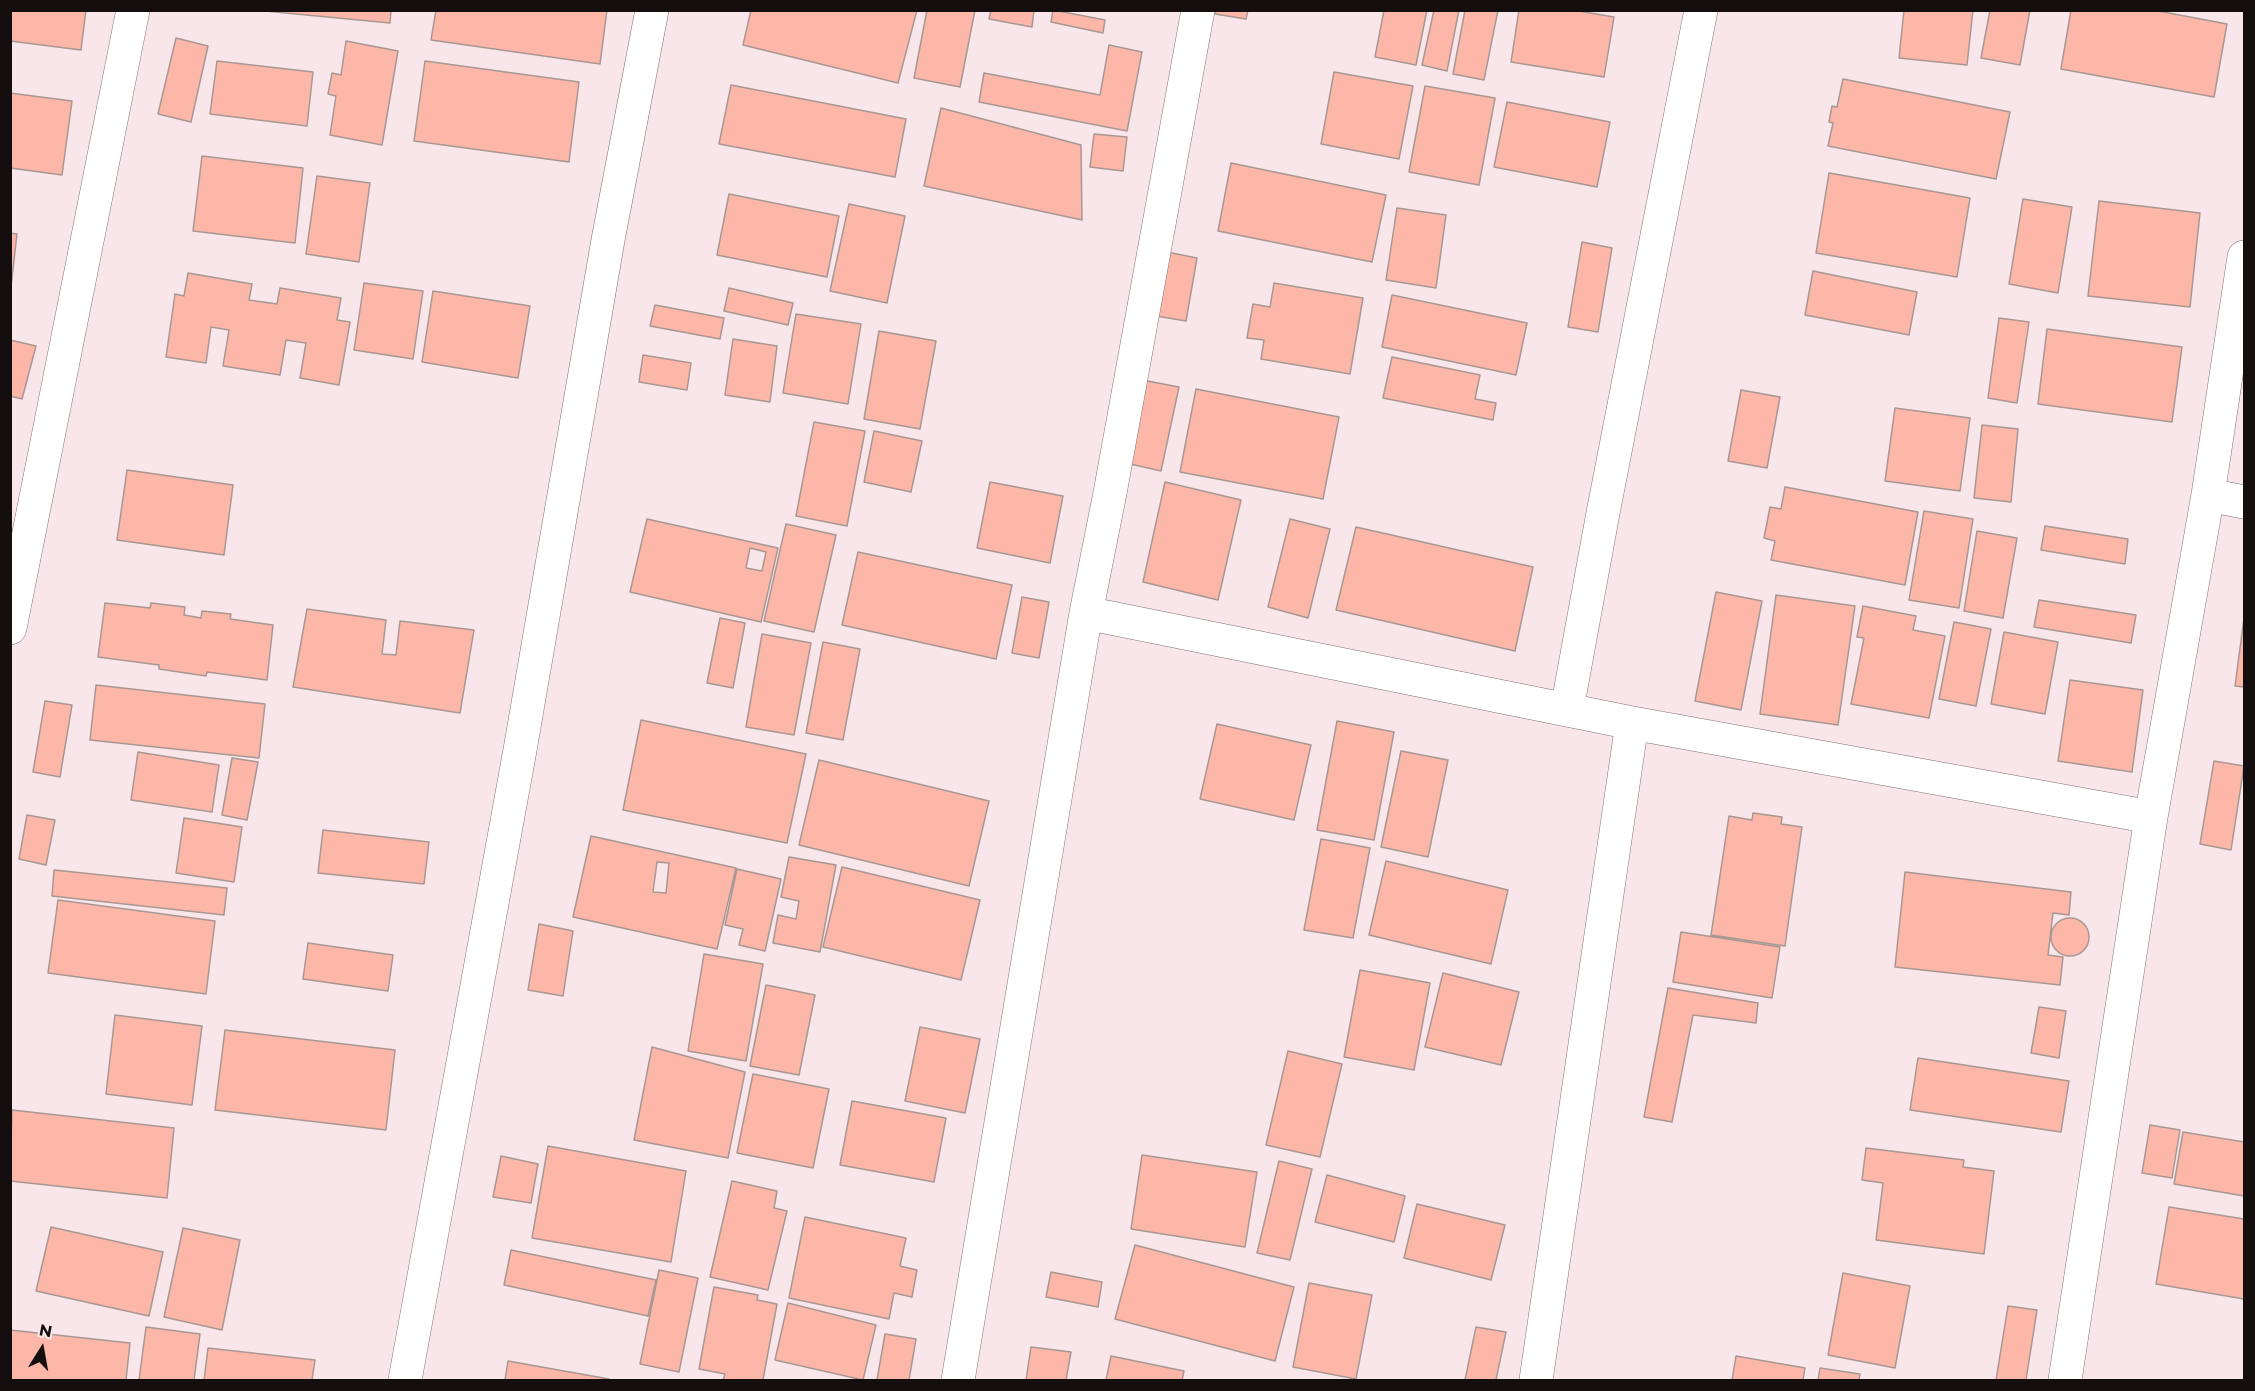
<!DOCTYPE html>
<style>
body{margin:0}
#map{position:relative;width:2255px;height:1391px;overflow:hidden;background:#f9e6ea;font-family:Montserrat,sans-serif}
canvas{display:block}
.frame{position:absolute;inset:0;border:12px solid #140e0f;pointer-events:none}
.north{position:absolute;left:12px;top:1319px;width:60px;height:60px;-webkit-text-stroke:4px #f9e6ea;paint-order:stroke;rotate:11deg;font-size:16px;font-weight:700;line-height:24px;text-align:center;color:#140e0f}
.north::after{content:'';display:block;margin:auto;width:21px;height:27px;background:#140e0f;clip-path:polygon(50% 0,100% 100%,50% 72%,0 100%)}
</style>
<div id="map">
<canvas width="2255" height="1391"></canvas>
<div class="frame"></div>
<div class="north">N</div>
</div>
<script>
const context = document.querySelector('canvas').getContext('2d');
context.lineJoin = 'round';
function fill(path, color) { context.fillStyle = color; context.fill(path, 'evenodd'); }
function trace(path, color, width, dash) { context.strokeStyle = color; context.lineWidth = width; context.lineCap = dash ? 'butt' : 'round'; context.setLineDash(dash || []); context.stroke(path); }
const building = new Path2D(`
 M10,10H86L81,50L10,41Z
 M254,10H391L390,23Z
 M436,10H607L600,64L431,40Z
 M751,10H917L898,83L743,45Z
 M927,10H975L960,87L914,78Z
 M991,10H1034L1032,27L989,19Z
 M1053,10L1105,20L1103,33L1051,22Z
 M1216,10H1248L1246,19L1215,14Z
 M1384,10H1427L1416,65L1375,57Z
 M1434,10H1459L1447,71L1422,65Z
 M1465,10H1498L1484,80L1453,74Z
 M1519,10H1573L1614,17L1604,77L1511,62Z
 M1904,10H1973L1967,65L1899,58Z
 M1990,10H2030L2020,65L1981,58Z
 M2071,10H2153L2227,24L2214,97L2061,69Z
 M176,38L208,46L191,122L158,114Z
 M346,41L398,51L382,145L330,135L336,96L328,94L332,73L341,75Z
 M1109,45L1142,52L1127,131L979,102L984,73L1100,95Z
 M217,61L313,72L307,126L210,114Z
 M425,61L579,82L569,162L414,141Z
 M1334,72L1413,86L1399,159L1321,144Z
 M1843,79L2010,112L1996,179L1828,146L1833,123L1829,122L1832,106L1837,107Z
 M731,85L906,119L895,177L719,144Z
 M1425,86L1495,98L1479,185L1409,172Z
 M10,93L72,101L62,175L10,168Z
 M1507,102L1610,122L1597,187L1494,167Z
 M941,108L1081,145L1082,220L924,186Z
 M1094,134L1127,137L1123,171L1090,167Z
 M202,156L303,168L295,243L193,231Z
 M1231,163L1386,195L1372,262L1218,231Z
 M1829,173L1970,198L1957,277L1816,253Z
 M317,176L370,183L359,262L306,254Z
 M729,194L839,216L827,277L717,255Z
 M2023,199L2072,207L2058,293L2009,284Z
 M2099,201L2200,213L2190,307L2088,296Z
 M849,204L905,216L887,303L830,291Z
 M1397,208L1446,215L1436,288L1386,280Z
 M10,233L17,234L11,287H10Z
 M1582,242L1612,248L1598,332L1568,327Z
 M1162,251L1197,258L1186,321L1150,315Z
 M1813,271L1917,292L1909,335L1805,315Z
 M188,273L252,284L249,300L277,304L280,288L341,298L337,320L350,322L339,385L300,378L306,343L286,340L280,375L223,366L229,330L211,327L206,363L166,357L175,294L184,296Z
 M364,283L423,291L413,359L354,350Z
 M1274,283L1363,298L1350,374L1261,359L1264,340L1247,338L1253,304L1270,307Z
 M729,288L793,303L788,325L724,311Z
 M433,291L530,306L518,378L422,362Z
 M1392,295L1527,323L1516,375L1382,347Z
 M655,305L724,318L720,339L650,326Z
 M796,314L861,324L848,404L783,393Z
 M1999,318L2029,322L2017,403L1988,398Z
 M2047,329L2182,347L2172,422L2038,404Z
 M879,331L936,341L920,429L864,419Z
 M733,339L777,346L770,402L725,395Z
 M10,340L36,346L22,399L10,396Z
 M643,355L691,363L687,390L639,382Z
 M1392,357L1480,375L1475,399L1496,403L1493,420L1383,398Z
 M1142,380L1179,387L1161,471L1126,463Z
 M1196,389L1339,417L1323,499L1180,472Z
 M1741,390L1780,397L1767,468L1728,461Z
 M1895,408L1970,418L1960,491L1885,481Z
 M814,422L865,431L847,526L796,516Z
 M1982,425L2018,429L2011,502L1974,498Z
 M874,431L922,441L911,492L864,482Z
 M127,470L233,485L224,555L117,540Z
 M990,482L1063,496L1050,563L977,548Z
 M1165,482L1241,500L1218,600L1143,582Z
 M1785,487L1918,512L1905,585L1771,560L1775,541L1764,538L1770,507L1781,509Z
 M1924,511L1973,519L1959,608L1909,600Z
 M647,519L778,548L761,622L630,592ZM750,548L766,552L762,571L746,568Z
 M1290,519L1330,529L1308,618L1268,607Z
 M786,524L836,535L814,632L764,621Z
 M2045,526L2128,539L2125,564L2041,550Z
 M1356,527L1533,567L1515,651L1336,610Z
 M1977,531L2017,538L2003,618L1964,611Z
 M858,552L1012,585L996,659L842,625Z
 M1716,592L1762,601L1741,710L1695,701Z
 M1776,595L1855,606L1838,725L1760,714Z
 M1022,597L1049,602L1039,658L1012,653Z
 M2039,600L2136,615L2131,643L2034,627Z
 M105,603L150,608L151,603L185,607L184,615L201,618L202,611L231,614L230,619L273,625L267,680L207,672L206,676L159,669V665L98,657Z
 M1863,606L1916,616L1913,630L1945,636L1929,718L1851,704L1864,638L1857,637Z
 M307,609L386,620L382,654L396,655L400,621L474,630L460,713L293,687Z
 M720,618L745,623L733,688L707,683Z
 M2244,618V687L2235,686Z
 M1954,622L1991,629L1976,706L1939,699Z
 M2004,632L2058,642L2045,714L1991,704Z
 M762,634L811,643L794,735L746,727Z
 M823,642L860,649L843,740L806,733Z
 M2070,680L2143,690L2132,772L2058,761Z
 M96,685L265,704L259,758L90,740Z
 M45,701L72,705L60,777L33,772Z
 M641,720L806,754L787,843L623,810Z
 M1337,721L1394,732L1374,840L1317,830Z
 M1217,724L1311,745L1294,820L1200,799Z
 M1401,751L1448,760L1428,857L1381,847Z
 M138,752L219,765L212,812L131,800Z
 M232,758L258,762L247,820L222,815Z
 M819,760L989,801L969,886L799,845Z
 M2214,761L2244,766L2231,850L2200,844Z
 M1753,813L1782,817L1781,824L1802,827L1785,946L1711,935L1729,816L1752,820Z
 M27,815L55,820L46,865L19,859Z
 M184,818L242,827L234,882L176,873Z
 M323,830L429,842L424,884L318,873Z
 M591,836L736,868L717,949L573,917ZM657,862L669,863L666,893L653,892Z
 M1321,839L1370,848L1353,938L1304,930Z
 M789,857L836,865L820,952L773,943L778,915L796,919L799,901L781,897Z
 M1386,861L1508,890L1491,964L1369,935Z
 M842,867L980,900L961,980L823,947Z
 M737,869L781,879L765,951L739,945L743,929L725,925Z
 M54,870L227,888L224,915L52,896Z
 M1905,872L2071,892L2069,915L2053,913L2048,955L2063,957L2060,985L1895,967Z
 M58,900L215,921L206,994L48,973Z
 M2051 937a19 19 0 1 1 38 0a19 19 0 1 1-38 0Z
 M539,924L573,931L563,996L528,990Z
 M1681,932L1780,947L1772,998L1673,982Z
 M308,943L393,955L388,991L303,979Z
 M704,954L763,964L746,1061L688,1051Z
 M1360,970L1430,983L1414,1070L1344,1057Z
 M1443,973L1519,992L1501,1065L1425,1047Z
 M766,985L815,995L799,1075L750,1066Z
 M1668,988L1758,1003L1756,1023L1693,1015L1672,1122L1644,1117Z
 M2039,1007L2066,1011L2059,1058L2031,1053Z
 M115,1015L202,1026L192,1105L106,1094Z
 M920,1027L980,1039L965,1113L905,1101Z
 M225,1030L395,1050L386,1130L215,1110Z
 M652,1047L745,1072L728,1158L634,1140Z
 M1288,1051L1342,1064L1320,1157L1266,1145Z
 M1918,1058L2069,1081L2061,1132L1910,1110Z
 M753,1074L829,1089L813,1168L737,1153Z
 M852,1101L946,1118L934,1182L840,1165Z
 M12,1110L174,1128L167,1198L10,1181Z
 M2150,1125L2180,1130L2172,1178L2142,1173Z
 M2183,1132L2244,1142V1196L2174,1184Z
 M548,1146L686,1171L671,1262L532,1238Z
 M1866,1148L1964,1160L1963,1167L1994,1171L1984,1254L1876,1240L1883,1183L1862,1180Z
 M1142,1155L1257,1172L1245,1247L1131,1229Z
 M501,1156L538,1164L531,1203L493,1197Z
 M1279,1161L1312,1169L1290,1260L1257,1253Z
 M1327,1175L1405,1196L1394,1242L1315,1222Z
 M732,1181L777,1191L774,1208L787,1211L768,1290L710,1277Z
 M1417,1204L1505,1225L1491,1280L1404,1258Z
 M2169,1207L2244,1219V1299L2156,1284Z
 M805,1217L906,1238L900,1266L917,1270L912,1297L894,1293L889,1319L789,1298Z
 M51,1227L163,1252L149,1316L36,1291Z
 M183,1228L240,1240L222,1330L164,1317Z
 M1135,1245L1294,1287L1275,1361L1115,1319Z
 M511,1250L656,1280L648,1316L504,1285Z
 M659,1270L698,1278L679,1372L640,1364Z
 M1051,1272L1102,1282L1098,1307L1046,1297Z
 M1843,1273L1910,1286L1895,1368L1828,1355Z
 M1309,1283L1372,1295L1356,1379L1293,1367Z
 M714,1287L758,1295L757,1300L777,1304L763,1380H723L725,1374L699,1369Z
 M788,1303L876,1325L863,1380L775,1360Z
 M2008,1306L2037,1310L2026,1380H1996Z
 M146,1327L200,1334L194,1380H139Z
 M1476,1327L1506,1332L1496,1380H1465Z
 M10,1330L130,1343L126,1380H10Z
 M885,1334L916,1339L909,1380H877Z
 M1031,1347L1071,1352L1066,1380H1026Z
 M208,1348L315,1360L312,1380H204Z
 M1111,1356L1184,1371L1182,1380H1106Z
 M1736,1356L1805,1368L1803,1380H1732Z
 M508,1361L609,1379L608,1380H505Z
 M1820,1368L1860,1374L1859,1380H1818Z`);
const street = new Path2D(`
 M2208,495L2244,502
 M1086,613L1632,723L2151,817L2065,1380
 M10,628L133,10
 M1567,709L1603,513L1701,10
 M2151,817L2208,495L2244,257
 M405,1380L520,750L608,240L652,10
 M958,1380L1086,613L1110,493L1198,10
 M1536,1380L1632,723`);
fill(building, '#fcb7a9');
trace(building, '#a99793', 1.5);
trace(street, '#817074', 34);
trace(street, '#fff', 33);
</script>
